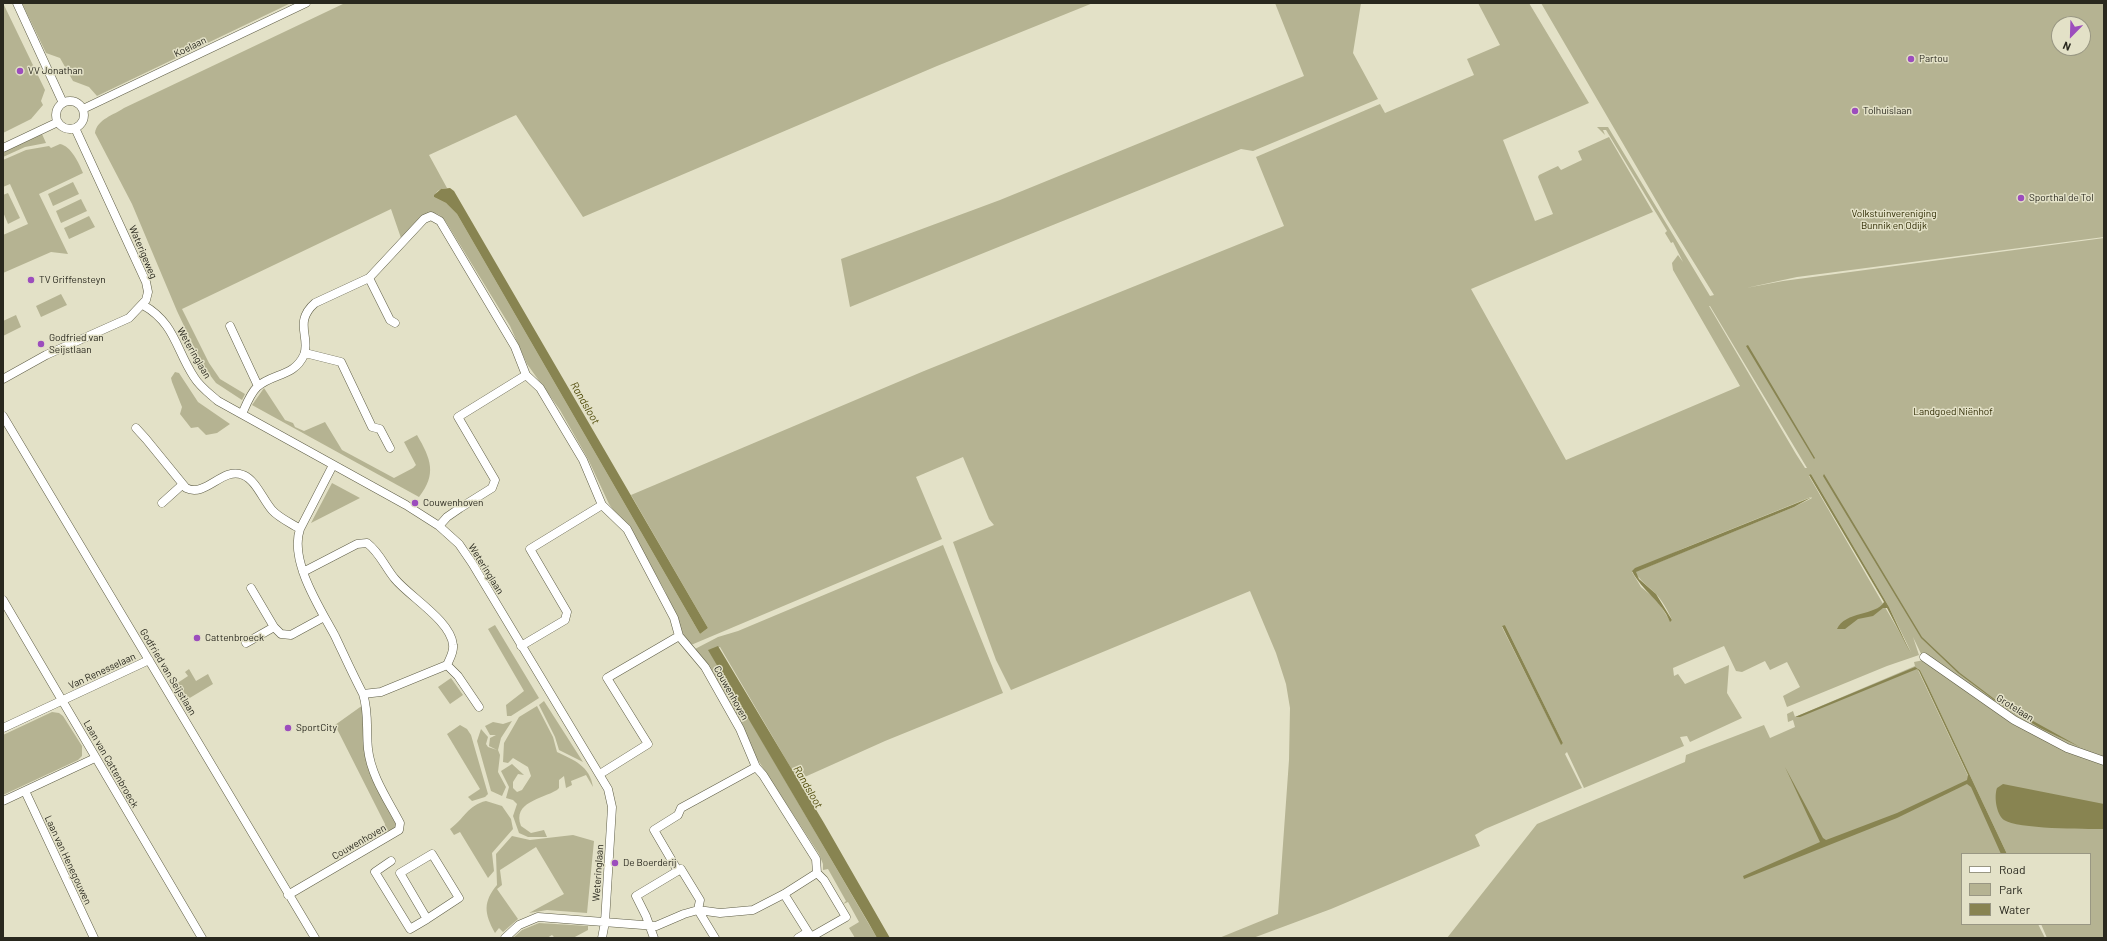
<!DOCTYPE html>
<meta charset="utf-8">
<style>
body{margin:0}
#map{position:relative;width:2107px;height:941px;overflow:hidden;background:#e3e1c7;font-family:Barlow,sans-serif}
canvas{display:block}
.frame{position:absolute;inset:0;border:4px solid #29281e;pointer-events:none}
.legend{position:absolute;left:1961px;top:853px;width:130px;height:72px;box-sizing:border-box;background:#e3e1c7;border:1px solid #999783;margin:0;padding:5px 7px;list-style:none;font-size:12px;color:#29281e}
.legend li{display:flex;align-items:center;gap:8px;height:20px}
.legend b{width:20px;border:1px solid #999783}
.north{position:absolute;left:2051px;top:16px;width:40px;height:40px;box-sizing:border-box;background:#e3e1c7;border:1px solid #999783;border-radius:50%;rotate:203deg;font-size:11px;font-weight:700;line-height:16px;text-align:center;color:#29281e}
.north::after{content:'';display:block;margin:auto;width:14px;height:18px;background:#9c4dbd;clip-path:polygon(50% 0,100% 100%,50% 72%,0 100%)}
</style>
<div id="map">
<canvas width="2107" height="941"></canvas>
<div class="frame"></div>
<ul class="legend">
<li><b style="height:5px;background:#fff"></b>Road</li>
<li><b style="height:11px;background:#b5b392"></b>Park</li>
<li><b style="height:11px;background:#888451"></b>Water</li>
</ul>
<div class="north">N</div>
</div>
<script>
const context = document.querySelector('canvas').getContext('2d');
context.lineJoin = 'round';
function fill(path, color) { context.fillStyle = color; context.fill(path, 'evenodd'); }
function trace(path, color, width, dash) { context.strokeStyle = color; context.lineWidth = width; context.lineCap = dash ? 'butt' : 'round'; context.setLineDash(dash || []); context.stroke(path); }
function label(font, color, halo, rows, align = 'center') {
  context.font = font + ' Barlow,sans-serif'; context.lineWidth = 3; context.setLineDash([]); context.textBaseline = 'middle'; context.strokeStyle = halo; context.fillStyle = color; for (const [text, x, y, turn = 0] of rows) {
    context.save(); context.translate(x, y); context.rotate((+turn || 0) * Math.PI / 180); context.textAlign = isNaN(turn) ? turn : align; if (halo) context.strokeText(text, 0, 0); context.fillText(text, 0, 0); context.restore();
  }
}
const green = new Path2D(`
 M3,3L45,90L41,101L43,105L31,119L3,133Z
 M22,3H291L97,96L89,87L73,81L60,58L46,53Z
 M345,3H1093L937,66L583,217L516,115L429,155L447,188C440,189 437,190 434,197L446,203L457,214L700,634L708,628L631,495L924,371L1284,226L1256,157L1380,104L1385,113L1474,75L1467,59L1500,45L1478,3H1529L1589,103L1503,140L1535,221L1553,214L1538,177L1539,175L1558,166L1561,170L1582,160L1578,151L1609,137L1653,212L1471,289L1566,460L1740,386L1673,270L1672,263L1678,255L1683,262L1673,242L1671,243L1665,233L1667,231L1606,130H1603L1605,135L1597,127H1608L1710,296L1714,295L1667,219L1541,3H2104V237L1797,277L1746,288L1783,281L2104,238V938H2047L2041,924H2090V854H2007L1927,684L1920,670L1917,668L2005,854H1962V924H2038L2045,938H1447L1537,824L1685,762L1686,755L1764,725L1770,738L1795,727L1793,720L1788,722L1787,714L1793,711L1795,717L1915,666L1914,662L1924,660L1913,637L1919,655L1887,666L1787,707L1783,696L1800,687L1787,662L1770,670L1765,661L1742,672L1736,671L1724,646L1673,668L1674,676L1678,674L1685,684L1729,665L1727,693L1742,718L1690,742L1687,736L1680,737L1684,746L1584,788L1567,752L1565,754L1582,788L1485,829L1475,835L1480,846L1331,909L1253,938H1219L1278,914L1289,760L1290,708L1286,684L1276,653L1250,591L1011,690L996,660L953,542L994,525L989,519L963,457L916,477L942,539L691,645L683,634L665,591L648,561L609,504L588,459L560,410L527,364L510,326L446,222C430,199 414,226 401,238L391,209L182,309L209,363L220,379L245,394L242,400L216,383L203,366L177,311L132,204L95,133C97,119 114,115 124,108ZM2059,24H2083V48H2059ZM1709,306H1710L1807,468H1805L1796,454ZM1811,474L1889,607L1911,652L1809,476ZM1811,497L1812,498L1794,507L1635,572C1640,581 1648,586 1655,593C1662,600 1668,611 1672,620L1670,621L1657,600L1641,587L1632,572L1682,549ZM1505,625L1563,743L1561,744L1502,627Z
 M1275,3H1361L1353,53L1378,99L1253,151L1241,149L850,307L841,259L1000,200L1304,76Z
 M42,134L46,143L25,147L3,157V152Z
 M60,144C71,146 79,163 83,173L39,194L68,254L51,252L3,273V235L28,224L10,184L3,187V160L26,150L49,146L51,148Z
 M73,182L79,194L53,206L48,194Z
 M8,193L20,218L8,224L3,212V195Z
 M81,199L87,211L61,223L56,211Z
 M89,216L95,227L69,239L64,228Z
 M61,294L67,305L41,317L36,306Z
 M16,315L21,327L3,336V321Z
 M175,372L179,373L198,402L230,424L217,433L206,435L198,427L191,428L180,414L182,407L172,382L171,378Z
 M264,388L285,420L293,423L295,427L304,431L325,422L342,450L394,478L413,468L416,465L404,442L417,435C431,459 437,474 419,497L252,405Z
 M332,483L360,498L311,523Z
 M943,545L1003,693L885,741L798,780L720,647L709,650L877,938H855L849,928L859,922L848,902L843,904L846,901L828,869L823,870V864L819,854L754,754L743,726L695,649L718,637L738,631Z
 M495,625L539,698L511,716H507L506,705L524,691L488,629Z
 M164,665L176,684L188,676L185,672L189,669L196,681L208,674L213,684L183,702L162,667Z
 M451,678L463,695L450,704L438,687Z
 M544,701L583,762L559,750L555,737L539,705Z
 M363,705L364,739L397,826L395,831L383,837L385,824L335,725Z
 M537,706L553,737L557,752C574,760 590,766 593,787L586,775L571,781L572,785L566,788L564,776L559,780V788L557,790C542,799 512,802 521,826L531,833L544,830L547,837H528L519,833L513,816L517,804L513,800L506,798L509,787L501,771L512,764L524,775L518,774L513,782V788L517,792L522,790L531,776L528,767L513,758L508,763L503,762L504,743L519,717Z
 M52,712L59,713L63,716L82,746V756L78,760L3,795V735Z
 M512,721L501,738L498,750L500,755L498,772L506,787L502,796L491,791L477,741L481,729L488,737L486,744L488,747L497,750L489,746L490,738L496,735H490L485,726L493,722L503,724Z
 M460,725L467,729L471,735L488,794L485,797L472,801L468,797L480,789L447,734Z
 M486,801L502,806L511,819L513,829L492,853L494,871L488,878L460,832L454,835L450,829C464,819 468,805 486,801Z
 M573,835L594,841L587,913L547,910L529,913L564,894L536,847L500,870L502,885L497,889L518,919L503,932L499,928L495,933C484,913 483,902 497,885L496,854L512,836L530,840Z
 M539,923L588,926V930L573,938H555L552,935L547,938H513L522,930Z`);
const water = new Path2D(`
 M450,188L454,191L708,628L700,634L457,214L446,203L434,197V195L441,189Z
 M1748,345L1815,458L1814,459L1746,346Z
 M1811,474L1889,607L1910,652L1887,608H1883L1873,616L1858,619L1845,629H1837C1845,611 1876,616 1884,602L1809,475Z
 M1824,474L1922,637L1960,673L1997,701L2080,747L2040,728L1994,700L1958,673L1921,638L1823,476Z
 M1812,497L1794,507L1636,572L1639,579L1656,594L1672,620L1670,622C1662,601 1642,591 1632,571L1635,568Z
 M1505,625L1563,743L1561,745L1502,626Z
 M718,646L824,823L890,938H877L868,922L708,650Z
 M1915,667L1920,670L1927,684L2007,854H2001L1971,787L1967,784L1897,818L1744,879L1743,876L1820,842L1785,767L1823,838L1826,840L1897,813L1967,780L1968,775L1919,671L1917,669L1800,717H1795Z
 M2003,784L2104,804V829C2085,829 2017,829 2004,820C1996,814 1994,796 1997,788Z`);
const minor = new Path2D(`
 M17,3L63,103
 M56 115a14 14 0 1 1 28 0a14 14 0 1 1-28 0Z
 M83,109L306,3
 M3,148L58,122
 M369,278L390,320L395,323
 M143,305C175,323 176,350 194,377C200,387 210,394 218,401L406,505L439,526L459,544L472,563L608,789L612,807L605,922L602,938
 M230,326L258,386
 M305,353L341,362L372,427L380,429L390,448
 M3,379L46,355L129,318L146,300L148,292L146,282L75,128
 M242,414C246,405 250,394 257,387C273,373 294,377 304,355C311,338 293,322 315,303L369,278L424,219L431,216L440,221L515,347L526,375L540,388L583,460L602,505L627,529L674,618L679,636L705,667L740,729L756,767L763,775L816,859L817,873L824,880L846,917L811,937L784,894
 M3,416L315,938
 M136,428L146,439L186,488C206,498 223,466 243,475C256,480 263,500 272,510C279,518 291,523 300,529
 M162,503L182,485
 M439,526L447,517L460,508L492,488L495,480L458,417L526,375
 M303,572L357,544L367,543C380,553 385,567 395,579C410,597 451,621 453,645C454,652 450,658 447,665L381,692L363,694
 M251,588L274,627L281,634L291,635L324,617
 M3,600L202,938
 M246,643L274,627
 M521,646L565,620L567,612L530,549L602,505
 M1924,657L2014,720L2067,748L2104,761
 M447,665L458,676L479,707
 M3,728L149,660
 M600,774L648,744L607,678L679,636
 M25,791L94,938
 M3,801L95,758
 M432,854L459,898L427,919L400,873Z
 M391,861L375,872L410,929L427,919
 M678,871L654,830L678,815L681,808L756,767
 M288,895L399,830L400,823C388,800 371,776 368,749C366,730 369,712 363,694C353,675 344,655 335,636C320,608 289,561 300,529L333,465
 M505,938L519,925L538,917L656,926L684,914L698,910L720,913L753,910L784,894L817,873
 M654,938L646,916L636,896L681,869L700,900L698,910L715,938
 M798,938L808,932`);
const markers = [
 [1911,59,4,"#9c4dbd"],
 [20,71,4,"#9c4dbd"],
 [1855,111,4,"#9c4dbd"],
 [2021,198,4,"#9c4dbd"],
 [31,280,4,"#9c4dbd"],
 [41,344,4,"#9c4dbd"],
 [415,503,4,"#9c4dbd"],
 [197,638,4,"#9c4dbd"],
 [288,728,4,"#9c4dbd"],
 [615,863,4,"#9c4dbd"]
];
const streetNames = [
 ["Koelaan",190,47,-26],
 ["Waterigeweg",143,252,67],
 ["Weteringlaan",194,353,60],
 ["Weteringlaan",486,569,58],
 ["Van Renesselaan",102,671,-25],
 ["Godfried van Seijstlaan",168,672,59],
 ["Couwenhoven",731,693,61],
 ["Grotelaan",2015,708,32],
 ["Laan van Cattenbroeck",111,764,60],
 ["Couwenhoven",359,842,-30],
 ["Laan van Henegouwen",68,860,65],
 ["Weteringlaan",598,873,-86]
];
const poiNames = [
 ["Partou",1919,59],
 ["VV Jonathan",28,71],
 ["Tolhuislaan",1863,111],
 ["Sporthal de Tol",2029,198],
 ["TV Griffensteyn",39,280],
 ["Godfried van",49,338],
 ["Seijstlaan",49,350],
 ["Couwenhoven",423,503],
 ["Cattenbroeck",205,638],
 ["SportCity",296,728],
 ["De Boerderij",623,863]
];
const parkNames = [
 ["Volkstuinvereniging",1894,214],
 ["Bunnik en Odijk",1894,226],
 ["Landgoed Niënhof",1953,412]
];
const waterNames = [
 ["Randsloot",585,403,60],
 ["Randsloot",808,787,60]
];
fill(green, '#b5b392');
fill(water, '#888451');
trace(minor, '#5e5d46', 9);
trace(minor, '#fff', 8);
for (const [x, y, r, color] of markers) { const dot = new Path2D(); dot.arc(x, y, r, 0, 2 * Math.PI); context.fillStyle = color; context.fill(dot); trace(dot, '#e3e1c7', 1.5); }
label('10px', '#29281e', '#e3e1c7', streetNames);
label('10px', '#29281e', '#e3e1c7', poiNames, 'left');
label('10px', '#2e2a00', '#e3e1c7', parkNames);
label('italic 11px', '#4f4a09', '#e3e1c7', waterNames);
</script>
